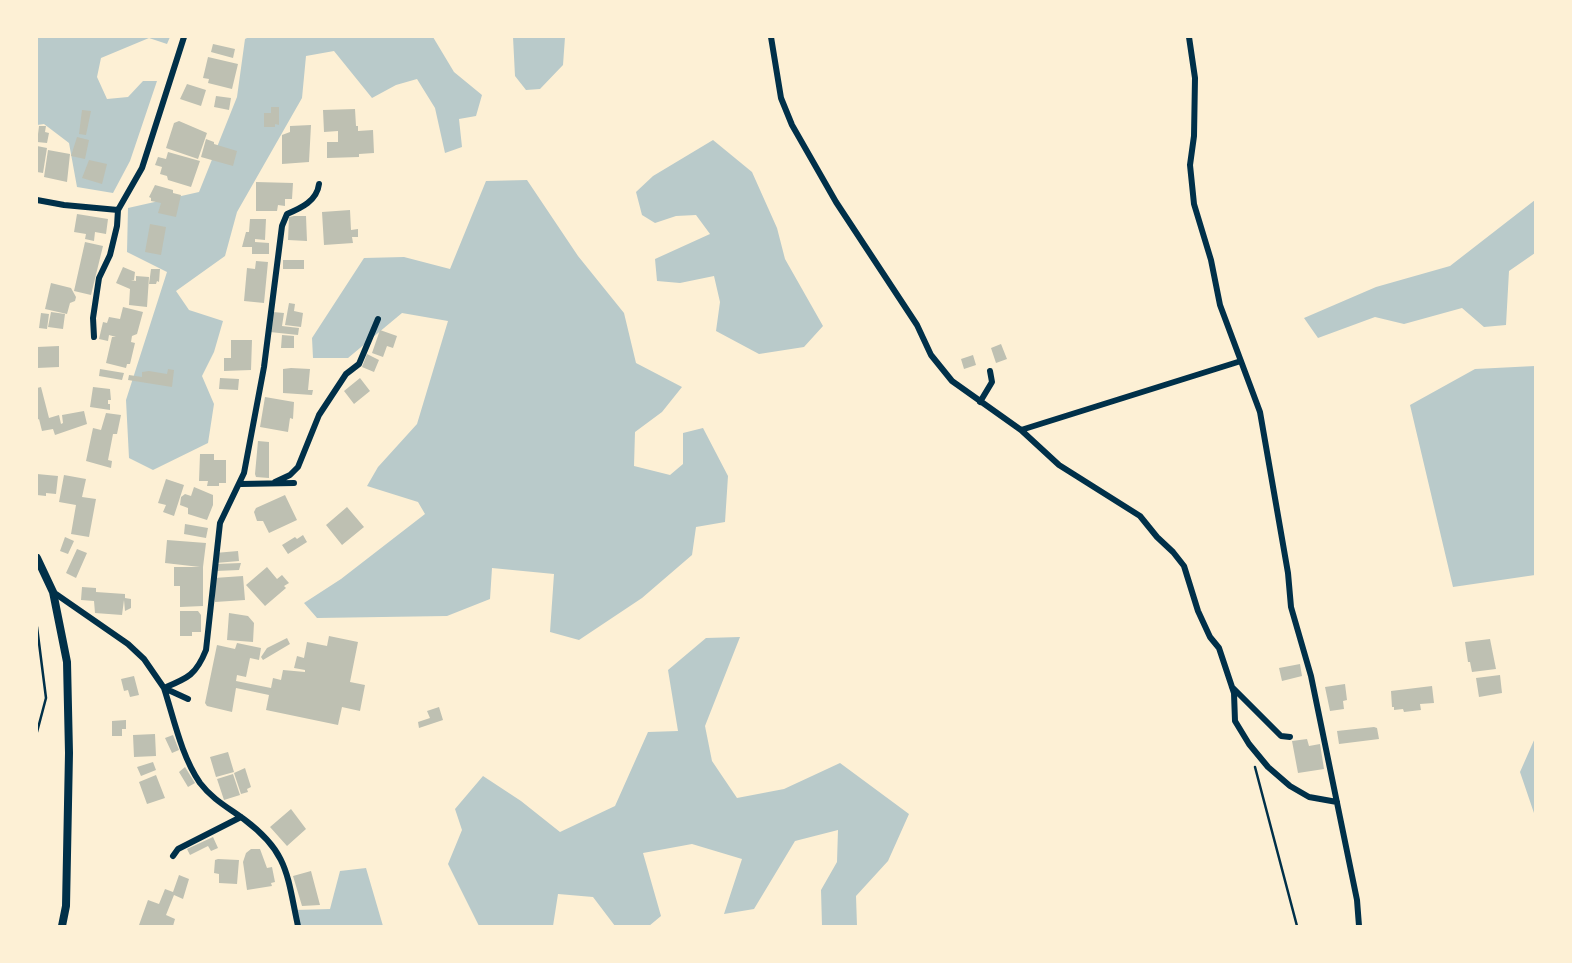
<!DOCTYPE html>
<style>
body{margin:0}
#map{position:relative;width:1572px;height:963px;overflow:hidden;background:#fdf0d5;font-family:Inter,sans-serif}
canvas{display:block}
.frame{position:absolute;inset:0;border:38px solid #fdf0d5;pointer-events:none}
</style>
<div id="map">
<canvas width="1572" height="963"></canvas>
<div class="frame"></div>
</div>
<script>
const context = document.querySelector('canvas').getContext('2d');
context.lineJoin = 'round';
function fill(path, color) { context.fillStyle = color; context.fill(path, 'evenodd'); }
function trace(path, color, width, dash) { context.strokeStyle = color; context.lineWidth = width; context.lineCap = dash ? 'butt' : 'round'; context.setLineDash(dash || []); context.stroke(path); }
const green = new Path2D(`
 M37,37H170L167,44L149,38L101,58L97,77L107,99L128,97L143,81H157L130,161L113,193L77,187L69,143L44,124L37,125Z
 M249,37H433L454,72L482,95L476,116L459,119L462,147L445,153L435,108L417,79L396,85L372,98L334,51L306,56L302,98L237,212L225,256L176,291L189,310L223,321L214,352L202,376L214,404L208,443L153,470L129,458L126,400L167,272L127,252L128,208L199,192L237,97L245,39Z
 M513,37H565L563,65L540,89L526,90L515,76Z
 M713,140L752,172L777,228L785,259L823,326L804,347L759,354L716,331L720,302L714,276L680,283L657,281L655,259L710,234L696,215L676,216L655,223L642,215L636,192L653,176Z
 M527,180L578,256L624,313L636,363L682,387L662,412L635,432L634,466L670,475L683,464V433L703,428L728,476L725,522L696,527L692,555L642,598L579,640L550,632L554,574L492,568L490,599L447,616L317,618L304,603L341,579L425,514L418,502L367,486L378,467L417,424L448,321L402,313L348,358H313L312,338L364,258L404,257L450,269L486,181Z
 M1535,200V253L1509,271L1506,325L1484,327L1462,308L1404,324L1375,317L1318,338L1304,318L1376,287L1450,266Z
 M1535,366V575L1453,587L1410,405L1475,369Z
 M740,637L705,726L712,761L737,798L784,789L840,763L909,814L888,861L856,896L857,926H822L821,890L837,862L838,830L795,841L754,909L724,914L742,859L692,844L643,853L661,916L649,926H615L593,897L558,894L553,926H479L448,864L462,830L455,809L483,776L521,801L560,832L615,806L648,732L678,731L668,670L706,638Z
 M1535,738V816L1520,772Z
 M366,868L383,926H300L294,910L330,909L340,871Z`);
const building = new Path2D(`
 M213,44L235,49L233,58L211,52Z
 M208,57L238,64L232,89L208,83L209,79L203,78Z
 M187,84L206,90L201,106L180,99Z
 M216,96L231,98L229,110L214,107Z
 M271,107H279V125L275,124V127H264V113H271Z
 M355,109L356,126H358V131L373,130L374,153L359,154V157L327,158V142H338V131L324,132L323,110Z
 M82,110L91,111L86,135L79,134Z
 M179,121L207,133L198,159L166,148L174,123Z
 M311,125L309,162L282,164V135L290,132V126Z
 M39,126H46L45,132L49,133L47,143L37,142Z
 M77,137L89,140L85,159L71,156Z
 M206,139L214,142V144L237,151L233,166L201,157Z
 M37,146L47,148L43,173L37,172Z
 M48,150L70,154L67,182L44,177Z
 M168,152L200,161L191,187L168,180L167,176L160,174L162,167L155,165L158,157L166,159Z
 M89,160L107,164L102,184L82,178Z
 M256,182L293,183L292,199H285V206L278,205L277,211H256Z
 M155,185L173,190V193L181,195L176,217L158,213L161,203L151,201V198L149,197Z
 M350,210L351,230L358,229V237H352L353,243L324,245L322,212Z
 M77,214L108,219L106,234L95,232L94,241L85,239L86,234L74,232Z
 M294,216H306L307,241L288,240L289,217Z
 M250,219H266L265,240L255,239V242L269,243V254H252V247H242L246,232H249Z
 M150,224L166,227L161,255L145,252Z
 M85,242L103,246L91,295L74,291Z
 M283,260H304V269H283Z
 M256,261L268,262L264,303L244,301L247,268L255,269Z
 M123,267L135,272L134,280H131L136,281V276L149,277L147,307L129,305L130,289L116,283Z
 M151,269H160L159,282L157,281L156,284H149Z
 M51,283L71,288L76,297L75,301L70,303L67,314L45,309Z
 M289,303L295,304L294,311L303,313L301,327L285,325Z
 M123,307L143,312L137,334L132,336L131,342L135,343L130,364H127L126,368L106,363L112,337H116L109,335L108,341L99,339L103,322L107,323L109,317L120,319Z
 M51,312L65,314L63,329L48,327Z
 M273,312L284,313L282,326L299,328L298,335L270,332Z
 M41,313L49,314L47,329L39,328Z
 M380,330L397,336L393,348L387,346L383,357L372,353Z
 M282,335L294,336V348H281Z
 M231,340H252L251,370L224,371V358H231Z
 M1001,344L1007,359L996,363L991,348Z
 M59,346V367L37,368V347Z
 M367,354L379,360L374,372L362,367Z
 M973,355L976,365L964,369L961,359Z
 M291,368L310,369L308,390H313L312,395L283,393V369Z
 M100,369L124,373L122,380L99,376Z
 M168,369L174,370L172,387L128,380L129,375L142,377V372L149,371L167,374Z
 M220,378L239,379L238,390L219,389Z
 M360,378L370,391L354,404L344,391Z
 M41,387L49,418L59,415L61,424L63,423L62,415L84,411L87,424L55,435L53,429L42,431L39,419L37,420V388Z
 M93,387L110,389L111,400H108V404H110V410L90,407Z
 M265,397L294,402L293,419L290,418L288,432L260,427Z
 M106,413L121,415L117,434H113L108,460L112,461L111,468L86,461L93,428L101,430Z
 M258,441L269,442V478L256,477L255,474Z
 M200,454H214V460H226V483H219V486H207L208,481H199Z
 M37,474L58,476L56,494L46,493V496L37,495Z
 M64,475L86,479L82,497L96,499L89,537L71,534L76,505L59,502Z
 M166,479L184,485L174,516L163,512L166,505L158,503Z
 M194,487L213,495V505L207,520L188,514V508L180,505L181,497L185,494L191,496Z
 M285,495L297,520L269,533L263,521H257L254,512L256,508Z
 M347,507L364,527L342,545L326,525Z
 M185,524L208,528L206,538L184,534Z
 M303,535L307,542L288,554L282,545L295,537L297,539Z
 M65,537L74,541L68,554L60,551Z
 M167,540L206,543L203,567V606L180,607V586H174V567H200L165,563Z
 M77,549L87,553L76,578L66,573Z
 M238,551L239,561L216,563L215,553Z
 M241,563L239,570L216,571V564Z
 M267,567L277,579L282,575L289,583L284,586L286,588L265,606L246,585Z
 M243,576L245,600L215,602L214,578Z
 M82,587L96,588V592L125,594V598L131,599V608L125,611L124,600L122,615L95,613L94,601L81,600Z
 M180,611H198L201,615V632H192V636H180Z
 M229,613L248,616L254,623L253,642L227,640Z
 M329,636L358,642L350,682L365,685L360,711L342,707L338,725L266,710L269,695L236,688L232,712L207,706L205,703L217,645L235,649L237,643L261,648L259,660L250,658L246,677L237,675L236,681L271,688L273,678L281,680L283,670L305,672V670L294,668L297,656L304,658L307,642L327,646Z
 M287,638L290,644L263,660L261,657L267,648Z
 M1490,639L1496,669L1472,672L1470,662H1468L1465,642Z
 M1300,664L1302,676L1282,681L1279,668Z
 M1500,675L1502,693L1479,697L1476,678Z
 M134,676L139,695L130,697L128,690L124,691L121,679Z
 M1345,684L1347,700L1343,701L1344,709L1330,711L1325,687Z
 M1432,686L1434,703L1420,704L1421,710L1404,712L1403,709L1394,710V707H1392L1391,691Z
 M439,707L443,720L419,728L418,722L430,718L427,711Z
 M126,720V729H122V736H112V721Z
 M1374,727L1377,728L1379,739L1339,744L1337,731Z
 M155,734L156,756L134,757L133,735Z
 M173,735L179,750L172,753L165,738Z
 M1307,739L1309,746L1320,744L1324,769L1298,773L1292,741Z
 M228,752L234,772L216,777L210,757Z
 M153,762L156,770L141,776L137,767Z
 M185,767L195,783L188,787L179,772Z
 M245,768L251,787L247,789L248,792L241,794L234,773Z
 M233,774L240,795L224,800L217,779Z
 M156,775L165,798L147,804L139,782Z
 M291,809L306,829L287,846L270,827Z
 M213,837L218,848L211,851L208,846L190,855L187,849Z
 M251,849H260L267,868L272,867L275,882L271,883L272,886L247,890L243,862L246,853Z
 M218,859L239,860L237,884L219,883V874L214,873L215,860Z
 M311,871L320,905L302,906L293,876Z
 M179,875L189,879L183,899L174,895L166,915L175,919L173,926L139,925L148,900L159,904L165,889L173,892Z`);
const path = new Path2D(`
 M37,627L46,698L37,732
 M1255,767L1297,926`);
const minor = new Path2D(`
 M771,37L781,98L792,125L836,202L917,325L931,355L952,381L1021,430
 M1189,37L1195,78L1194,136L1190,165L1194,204L1211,260L1220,305L1260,412L1288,573L1291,607L1311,676L1357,900L1359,926
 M37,200L64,205L118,210L142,168L184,37
 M94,337L93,318L99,278L110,255L117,226L118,210
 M1241,361L1021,430L1059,465L1140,516L1157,537L1173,552L1184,566L1198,611L1210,637L1219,648L1234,693L1235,721L1249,744L1268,767L1290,786L1309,797L1337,802
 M980,402L992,382L990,371
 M275,482L290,475L298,467L319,415L346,374L359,364L378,319
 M241,484L294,483
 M53,592L128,644L144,659L164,688C188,678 196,675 206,650L220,523L244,473L264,367L282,226L287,214C301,208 317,201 319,184
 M1232,687L1281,736L1290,737
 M164,688C174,719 181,755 200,783C213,800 229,808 245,820C289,853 287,876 298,926
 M164,688L188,699
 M173,856L178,849L241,817`);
const tertiary = new Path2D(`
 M37,558L53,592L67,662L69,753L66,906L62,926`);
fill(green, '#b9caca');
fill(building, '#bec0b2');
trace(path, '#003049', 2.5);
trace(minor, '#003049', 6);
trace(tertiary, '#003049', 8);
</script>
